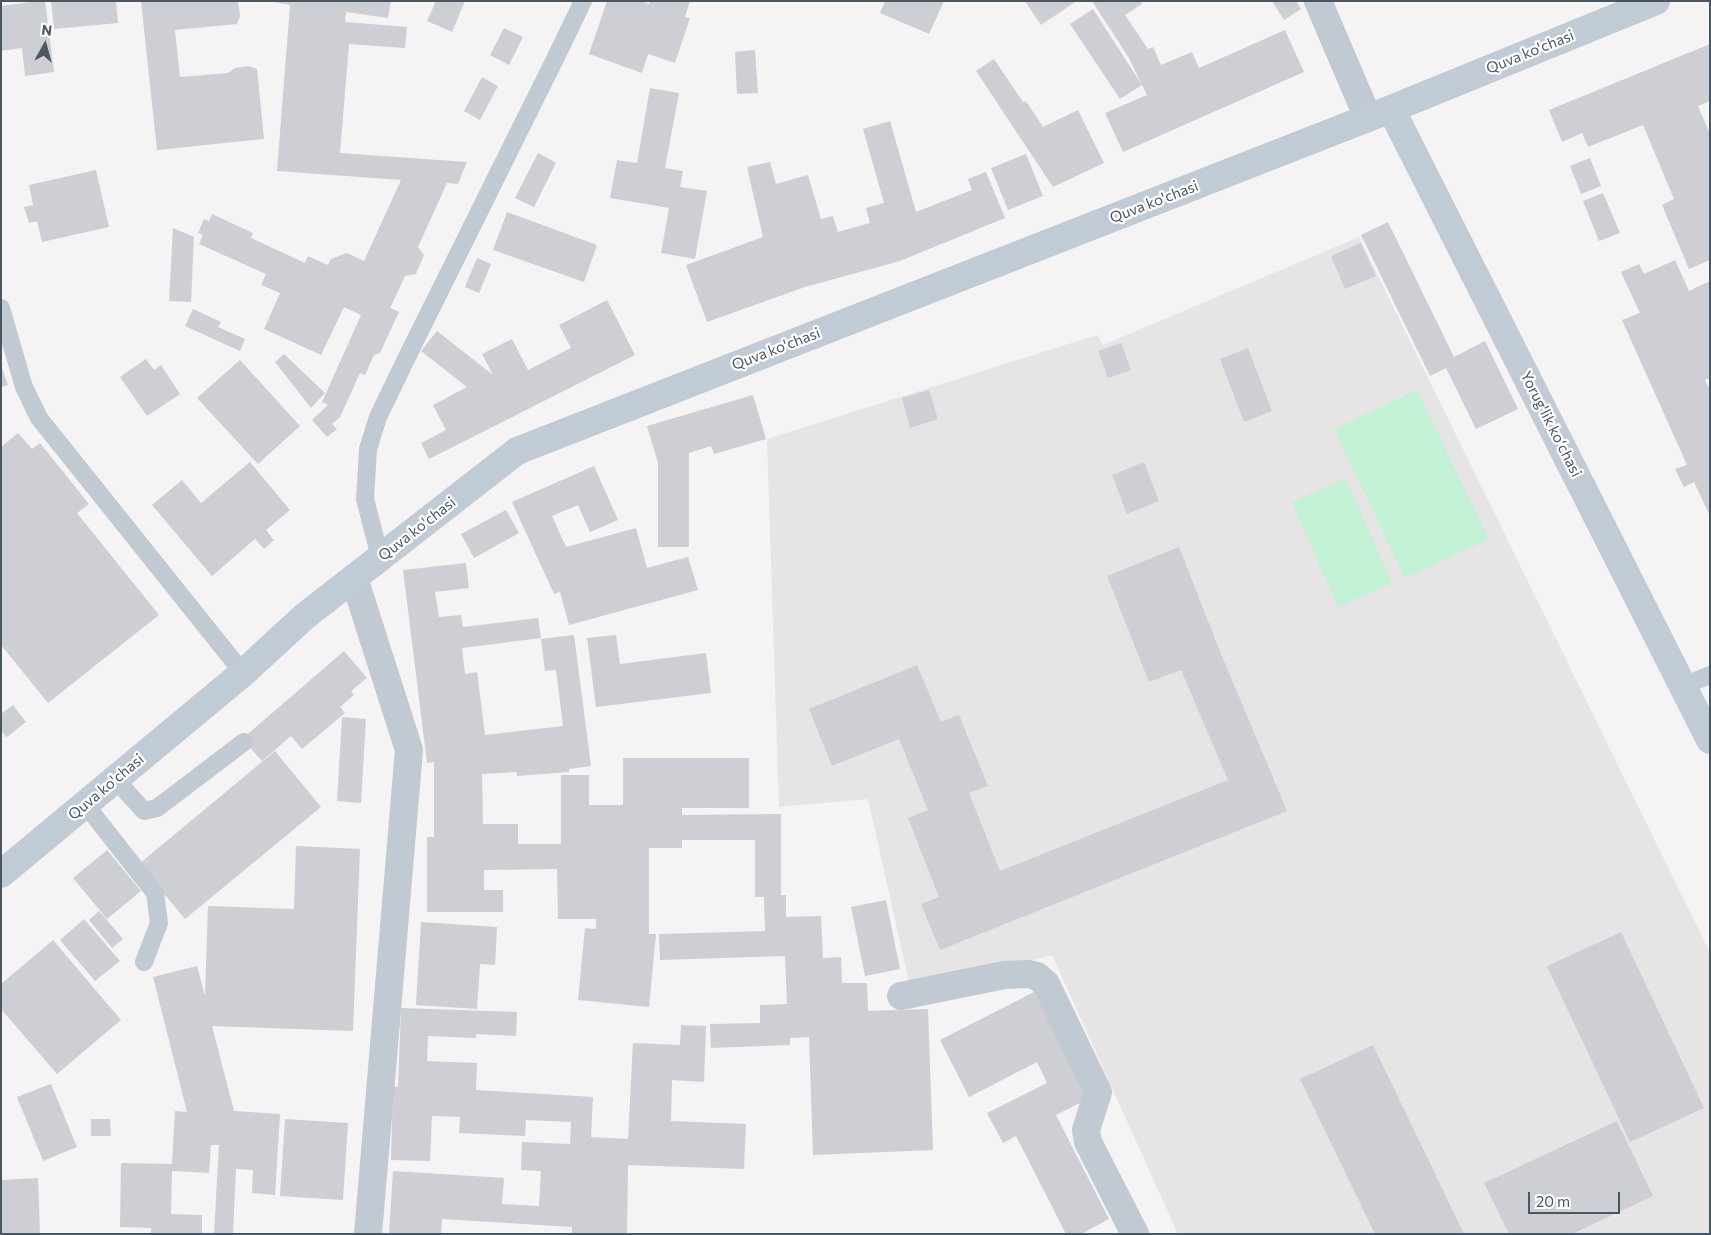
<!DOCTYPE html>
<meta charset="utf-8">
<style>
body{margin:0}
#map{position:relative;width:1711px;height:1235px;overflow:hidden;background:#f5f3f3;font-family:Commissioner,sans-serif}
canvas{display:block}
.frame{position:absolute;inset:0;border:2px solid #4a5661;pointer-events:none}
.north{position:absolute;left:20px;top:20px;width:50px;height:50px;-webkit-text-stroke:4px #fff;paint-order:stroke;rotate:7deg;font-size:14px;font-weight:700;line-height:20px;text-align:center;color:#4a5661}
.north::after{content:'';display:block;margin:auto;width:18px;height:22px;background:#4a5661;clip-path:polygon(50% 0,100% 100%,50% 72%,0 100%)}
.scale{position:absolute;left:1528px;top:1192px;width:92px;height:22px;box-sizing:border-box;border:2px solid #4a5661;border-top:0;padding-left:6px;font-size:15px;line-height:18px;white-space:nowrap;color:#4a5661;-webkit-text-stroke:4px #fff;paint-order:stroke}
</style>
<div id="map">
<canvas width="1711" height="1235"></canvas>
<div class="frame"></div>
<div class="north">N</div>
<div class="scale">20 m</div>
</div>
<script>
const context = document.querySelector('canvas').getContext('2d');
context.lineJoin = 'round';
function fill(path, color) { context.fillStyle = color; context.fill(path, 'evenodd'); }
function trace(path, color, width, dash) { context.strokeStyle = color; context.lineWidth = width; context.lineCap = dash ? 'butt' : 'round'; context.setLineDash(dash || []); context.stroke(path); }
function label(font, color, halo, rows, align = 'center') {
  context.font = font + ' Commissioner,sans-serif'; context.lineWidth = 4.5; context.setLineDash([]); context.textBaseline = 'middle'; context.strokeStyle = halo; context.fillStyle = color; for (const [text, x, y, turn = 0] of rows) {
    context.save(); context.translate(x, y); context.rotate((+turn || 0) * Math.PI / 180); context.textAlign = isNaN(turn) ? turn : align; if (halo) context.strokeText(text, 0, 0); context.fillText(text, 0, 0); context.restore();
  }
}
const education = new Path2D(`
 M1359,237L1710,953V1234H1178L1052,955L911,991L868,799L779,807L767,439L1097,335L1103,345Z`);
const green = new Path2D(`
 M1417,390L1489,539L1405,578L1334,429Z
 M1346,478L1392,583L1338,607L1292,502Z`);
const building = new Path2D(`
 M38,1H45L54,72L25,76L22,48L1,51V6Z
 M51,1H116L118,23L54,29Z
 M141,1H238L240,16L237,24L175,30L180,77L228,73L235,68L249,66L257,69L264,139L157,150Z
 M269,1H391L388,18L346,12L345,22L407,27L405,48L349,44L340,153L467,162L458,184L447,183L418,247L424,255L416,274L405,276L390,308L399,312L380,353L374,355L365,375L360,373L340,417L332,424L337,429L327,437L312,420L328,405L322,402L361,315L344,307L321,355L264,329L280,293L261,285L266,274L199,244L203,235L198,233L204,219L209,221L212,214L253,233L251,238L305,263L308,256L328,265L331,259L347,253L364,261L401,180L277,171L290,5Z
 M436,1H465L452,32L427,21Z
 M607,1H641L649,4L650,1H690L685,17L690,18L675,63L648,54L642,73L589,54Z
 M885,1H944L929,34L880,13Z
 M1025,1H1077L1041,25Z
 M1092,1H1140L1142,4L1125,15L1148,49L1153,47L1161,65L1192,52L1199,68L1285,30L1304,72L1123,152L1105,113L1147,95L1129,58Z
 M1272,1H1296L1301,9L1284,20Z
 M1093,9L1142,85L1120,99L1070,24Z
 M504,28L523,37L509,65L490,55Z
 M1710,44V101L1698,106L1710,134V260L1689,269L1662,205L1674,199L1643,125L1588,147L1582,133L1562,142L1549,110Z
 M755,50L758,93L737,94L735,52Z
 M994,59L1023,102L1026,101L1043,127L1078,110L1104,163L1053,187L976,71Z
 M482,77L498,86L480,120L464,111Z
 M650,88L679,93L665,168L683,171L680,187L707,191L695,259L661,253L669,208L610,198L617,160L637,163Z
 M890,121L916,212L972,190L968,179L986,172L1005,218L900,261L805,287L707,322L686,265L763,237L747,167L770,162L776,184L808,175L821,219L833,216L838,232L870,223L866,208L884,203L863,129Z
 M538,153L556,163L534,207L515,198Z
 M1026,154L1043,196L1008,210L991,168Z
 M1590,158L1601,186L1581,194L1570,166Z
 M96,170L109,227L42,242L37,221L29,223L24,207L33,205L29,185Z
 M1603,193L1620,233L1599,241L1583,201Z
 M507,212L597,245L584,282L493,250Z
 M1388,222L1454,357L1485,341L1518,409L1476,429L1446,368L1430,376L1361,235Z
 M173,228L194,237L191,302L169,301Z
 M1361,243L1376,276L1345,289L1331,256Z
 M477,258L491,264L479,293L465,287Z
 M1675,260L1689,291L1710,281V378L1705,380L1710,390V516L1694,482L1684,487L1675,469L1687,465L1622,320L1640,313L1621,272L1639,264L1644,274Z
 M607,300L635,355L429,459L421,443L446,430L433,405L467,387L421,351L437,331L493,375L482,354L512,339L528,370L571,348L559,325Z
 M193,309L221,322L218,327L245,339L240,351L185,326Z
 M1121,343L1131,370L1108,378L1098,351Z
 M1248,348L1272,411L1244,422L1220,359Z
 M284,354L325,393L311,408L275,362Z
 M146,359L154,370L161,365L180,394L147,416L120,377Z
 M240,360L300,426L258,464L197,398Z
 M1,365L8,385L1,387Z
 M929,390L938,419L910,428L902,398Z
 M753,395L766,439L714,454L711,446L689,453V547H658V463L647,426Z
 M18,433L32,449L40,443L89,504L77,513L159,615L48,703L1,645V447Z
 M250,462L290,510L266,530L274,540L264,549L255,539L212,576L152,505L182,480L201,503Z
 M1144,462L1159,501L1127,514L1112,475Z
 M594,466L618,520L590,532L578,505L552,516L566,547L636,528L647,568L688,557L698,590L569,625L560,592L554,594L512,502Z
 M506,510L519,533L474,558L461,534Z
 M1179,547L1221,654L1287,811L940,950L921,904L939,897L908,818L928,810L899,739L832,766L809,709L917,665L941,722L959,715L988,786L969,793L1000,871L1228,780L1181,670L1149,682L1107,576Z
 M466,563L469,588L435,592L439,617L461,615L463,627L538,618L541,638L462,648L465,674L477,672L485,735L563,726L556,670L545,671L541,639L574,635L591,766L569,769V772L517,776V772L482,774L483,824H518V844H561V775H589V805H623V758H749V808H682V815L781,814V895H786V917L821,916L823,958L841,957L842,983H867L868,1011L928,1009L933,1150L813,1155L809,1037L790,1038V1045L711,1048L710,1024L760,1023V1005L787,1004L785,956L660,960L659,934L765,931L764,897H755V840H682V848H649V934H656L649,1007L578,1000L585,928L596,929V919H558L557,869L484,870V890H503V912H427V837H434V762L427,763L403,570Z
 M616,635L620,664L706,653L711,693L596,707L587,638Z
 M344,651L367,678L351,691L354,695L340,707L345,713L302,749L291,736L262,761L242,739Z
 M13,705L26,722L7,737L1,731V714Z
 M342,717L366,719L361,803L337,801Z
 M275,751L321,807L185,919L139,864Z
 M296,846L360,849L353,1031L212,1026L234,1111L280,1114L275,1195L252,1193L253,1170L236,1169L233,1234H214L219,1145H211L209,1173L172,1171L171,1214L202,1215V1234H151V1228L120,1227L121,1163L172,1164L175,1111L187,1112L153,977L197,966L205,996L208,906L294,909Z
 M107,850L141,891L107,919L73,878Z
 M886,900L900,969L865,976L851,907Z
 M99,911L123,939L112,948L89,920Z
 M84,919L120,961L95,981L60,940Z
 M421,922L497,927L495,965L480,964L477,1009L416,1005Z
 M1621,932L1704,1108L1630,1142L1547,966Z
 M53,940L121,1020L57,1074L1,1009V984Z
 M1036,991L1088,1099L1056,1115L1109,1219L1081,1234H1066L1016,1136L1003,1143L987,1113L1047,1083L1037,1062L969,1097L940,1040Z
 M401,1008L517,1012L516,1036L476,1034V1038L428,1036L427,1061L477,1063L476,1090L593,1097L591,1137L628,1139L633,1043L680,1045L681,1025L706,1026L704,1082L672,1080L671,1121L746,1124L744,1169L628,1165L627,1234H572V1227L442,1219L441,1234H389L393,1171L504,1178L502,1204L539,1206L541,1171L521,1170L522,1142L570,1144L571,1122L526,1120L525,1136L459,1133L460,1117L432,1116L430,1161L391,1160L393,1086L398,1087Z
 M1373,1045L1464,1234H1375L1300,1079Z
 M51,1084L77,1147L43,1161L17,1097Z
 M91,1119H110L111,1136H91Z
 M285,1119L348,1123L343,1200L280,1196Z
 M1617,1121L1653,1196L1572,1234H1509L1484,1183Z
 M38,1178L40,1234H1V1180Z`);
const lane = new Path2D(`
 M1,308L24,387L39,418L243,673
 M380,557L365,499L368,449L378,417L408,355L556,57L583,1
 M1683,686L1710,675
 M115,779L144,811L157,808L244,742
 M85,804L155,893L159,923L144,962`);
const street = new Path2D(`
 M1318,1L1368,118
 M354,578L409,750L368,1234
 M901,996L1004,975L1028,974L1037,976L1046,984L1098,1092L1086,1130L1088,1142L1135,1234`);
const secondary = new Path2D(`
 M1391,109L1710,740
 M1,874L243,673L305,616L517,451L1391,109L1656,1`);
const streetNames = [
 ["Quva ko'chasi",1530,52,-22],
 ["Quva ko'chasi",1154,202,-21],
 ["Quva ko'chasi",776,349,-21],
 ["Yorug'lik koʻchasi",1551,424,63],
 ["Quva ko'chasi",417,529,-38],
 ["Quva ko'chasi",106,787,-40]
];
fill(education, '#e6e4e5');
fill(green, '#c3f1d5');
fill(building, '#cdcfd5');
trace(lane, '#c1cad2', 18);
trace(street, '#c1cad2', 28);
trace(secondary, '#c1cbd6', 28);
label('15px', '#4a5661', '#fff', streetNames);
</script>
